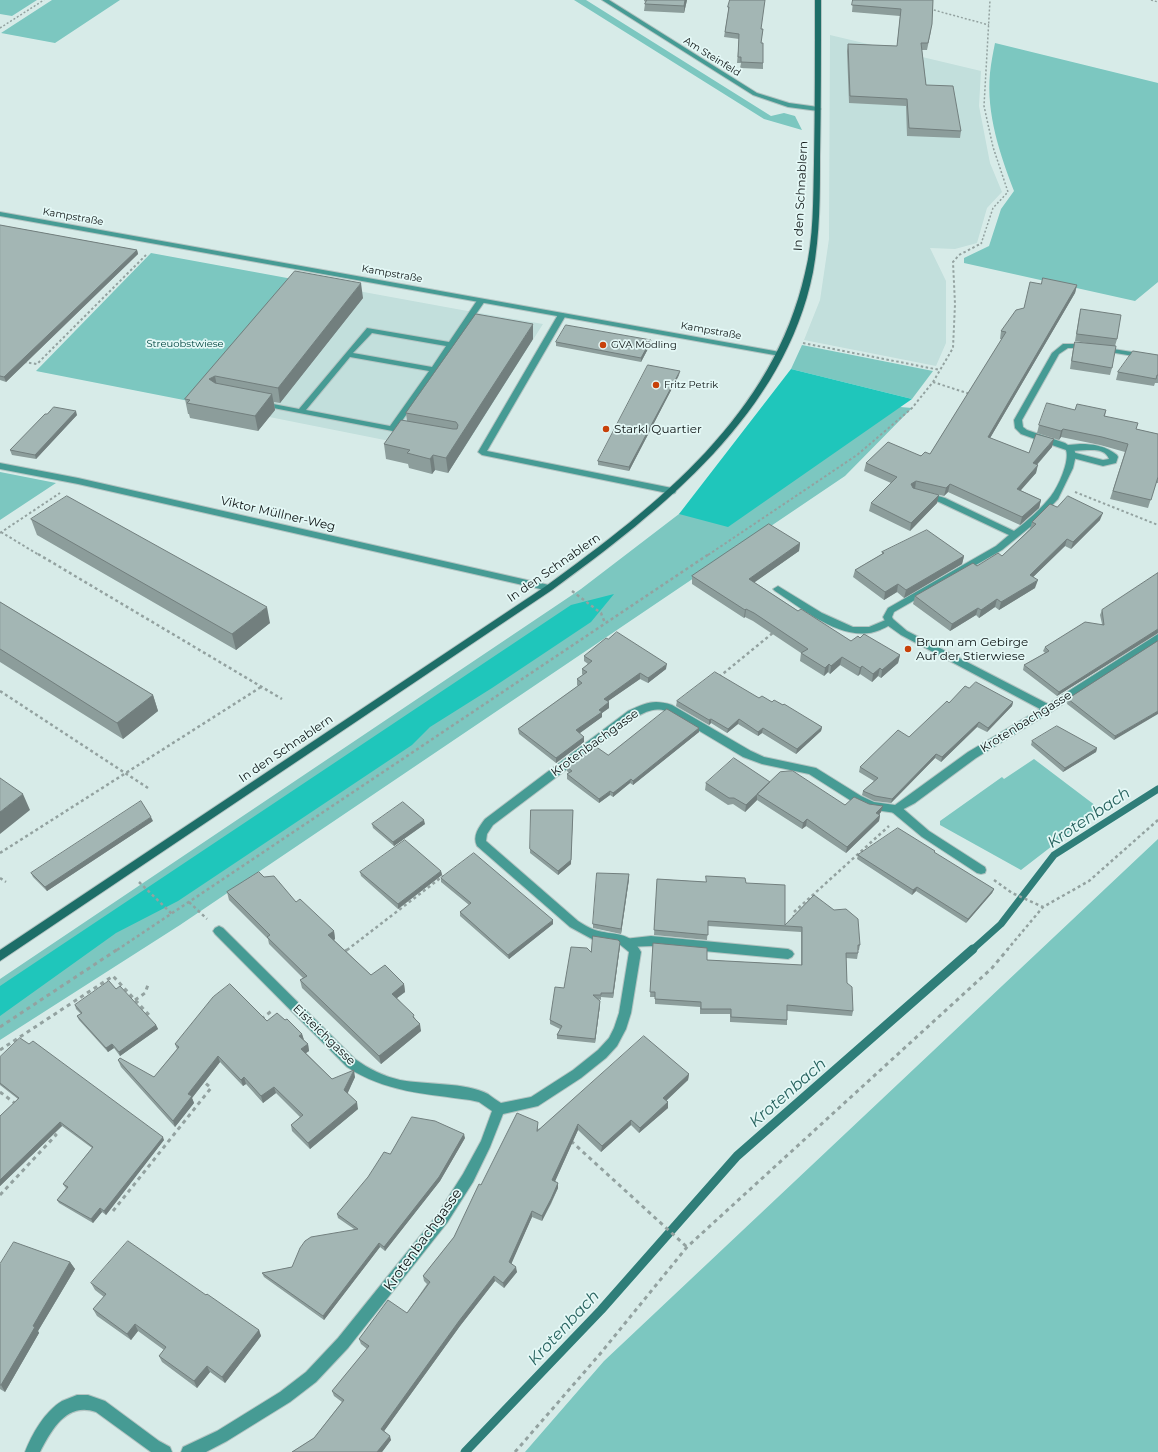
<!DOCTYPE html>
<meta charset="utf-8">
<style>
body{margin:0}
canvas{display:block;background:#d7ebe8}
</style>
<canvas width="1158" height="1452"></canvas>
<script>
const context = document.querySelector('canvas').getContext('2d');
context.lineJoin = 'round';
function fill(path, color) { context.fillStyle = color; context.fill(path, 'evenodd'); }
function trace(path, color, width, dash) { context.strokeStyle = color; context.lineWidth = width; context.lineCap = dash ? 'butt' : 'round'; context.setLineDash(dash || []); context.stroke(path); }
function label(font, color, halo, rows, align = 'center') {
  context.font = font + ' Montserrat,sans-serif'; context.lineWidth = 3.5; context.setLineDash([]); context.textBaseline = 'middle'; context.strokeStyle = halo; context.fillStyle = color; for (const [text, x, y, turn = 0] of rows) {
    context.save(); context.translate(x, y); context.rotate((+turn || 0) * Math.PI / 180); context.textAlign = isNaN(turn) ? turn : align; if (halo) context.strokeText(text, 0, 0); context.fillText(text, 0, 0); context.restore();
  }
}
const built = new Path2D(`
 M830,35L981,71L979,106L990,163L1002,192L987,208L977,243L955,249L930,248L946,281V343L936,366L804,340L820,300L829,239Z
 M298,280L462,310L543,324L460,455L194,402Z`);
const green = new Path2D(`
 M0,0H37L12,16L0,14Z
 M52,0H120L55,43L1,33Z
 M574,0H586L771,116L784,113L795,116L802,130L764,119Z
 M995,43L1158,83V282L1135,301L964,263V258L989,246L1001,209L1014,191C1000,154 986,114 990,73C991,63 993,53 995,43Z
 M151,253L298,280L194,402L36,371Z
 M802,345L933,371L912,399L791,369Z
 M842,402L912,408L845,476L180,925L0,1040V979L581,589L679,514Z
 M0,472L56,483L0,520Z
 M1034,759L1100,809L1021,870L940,825V821L1002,777L1004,779Z
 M1158,839V1452H525L604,1361Z`);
const forest = new Path2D(`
 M791,369L912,399L728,527L679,514Z
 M614,594L591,622L492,688L430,727L412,745L178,901L116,933L0,1016V986L571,605Z`);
const streamFar1 = new Path2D(`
 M972,950L1001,924L1054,855L1158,789`);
const stream = new Path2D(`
 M465,1452L601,1310L737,1156L973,949`);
const pathFar3 = new Path2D(`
 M1151,0L1158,2
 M930,9L989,25
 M0,28L44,0
 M981,244L993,208L1008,192L993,147L984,106L990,0`);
const pathFar2 = new Path2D(`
 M803,343L940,370
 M24,362L37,364L146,255
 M933,382L970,394
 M1075,492L1158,525
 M1,532L39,555
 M0,533L60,493
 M708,555L857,455L912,408L933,382L953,348L955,304L953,262L959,255L982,243`);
const pathFar1 = new Path2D(`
 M38,554L282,699
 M572,591L601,613L605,623
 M719,677L774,632
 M0,691L148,788
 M0,853L261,687
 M0,878L6,882
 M994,880L1012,893L1043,907
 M139,882L172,914
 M189,902L207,919
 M794,918V912L889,826
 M117,950L709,554
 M347,950L443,876
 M1007,950L1043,907L1089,881L1158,820`);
const path = new Path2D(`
 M344,952L348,949
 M135,1000L145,993L149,982
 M261,1019L273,1010
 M0,1027L118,949
 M0,1050L113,976L149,1015
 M0,1092L16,1104
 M571,1141L687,1247
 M0,1195L56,1135L53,1133
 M113,1211L211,1088L202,1080
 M515,1452L600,1354L687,1247L992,968L1008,949`);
const lane = new Path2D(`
 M478,299H484L485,301L397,428L411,430V434H408L263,406L259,404L263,402L299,409L367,328L449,342ZM372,333L446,346L432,367L353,353ZM350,357L429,371L390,426L306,410Z
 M559,313H562L566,315L487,451L672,488L676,491L675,493L672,494L482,455L478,452Z
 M1080,444C1094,444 1106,446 1117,455L1118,457L1116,463L1103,466L1069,457L1068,455L1069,453L1072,452L1103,460L1109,459C1103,442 1073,456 1064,448L1068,445Z
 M778,586L822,613L853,627H869L888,619L893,622C890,626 884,628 880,630C845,645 803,609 775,591L773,589Z
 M896,805L900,806L929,831L985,867L986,870L985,873L981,874L977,873L922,837L892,812L891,809L892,806Z
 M651,936L788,949L792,951L794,954L792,957L788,959L651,946L628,947L624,945L622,942L624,939Z`);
const street = new Path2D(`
 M602,0H609L757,93L789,103L818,107L821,109L818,111L788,107L753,95Z
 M0,212L780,352L784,354L780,356L0,216Z
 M1063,344H1087L1091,346L1087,348H1068L1059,354L1022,420L1023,427L1027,430L1065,443L1074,449L1076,455L1073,468L1058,499L1035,523L1002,550L894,612L892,617L893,619L907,631L1048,704L1158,634V642L1051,712L976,758L915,803L896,813L868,809L853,802L809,774L762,764L743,757L666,711C654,707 646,712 636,717L493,825L487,834L486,841L578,921C583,924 589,928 595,930C614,936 630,930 641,952L631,1013L626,1029L617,1046L606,1058L581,1078L538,1106L503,1114L490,1147L473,1182L447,1223L348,1348L316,1382L290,1402L227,1441L206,1452H181L183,1447L217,1431L280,1392L306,1372L338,1338L437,1215L463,1174L481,1141L492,1111L479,1102L470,1100C427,1094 384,1092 347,1067L215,934L213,931L215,928L219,926L223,928L355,1059C369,1069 383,1076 400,1080C425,1085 466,1082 488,1094C492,1097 496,1100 501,1103L531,1097L573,1070L598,1050L609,1038L614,1028L619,1013L629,952L618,943L592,939L570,927L477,846C472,836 479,827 485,819L628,711C646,703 653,699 672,705L751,751L764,757L816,768L861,796L874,802L895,805L968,752L1040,709L901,635L887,625L883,617L888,608L996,546L1009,535L939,502L922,497L921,495L922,493L925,492L945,498L1014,531C1027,521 1041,509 1051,496C1058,487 1070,461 1066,450L1021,434L1015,428L1014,420L1052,353Z
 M1100,347L1158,356V360L1103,351L1099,349Z
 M0,463L78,478L549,585L554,588L549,591L78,484L0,469Z
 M77,1395H88L105,1401L159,1441L170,1447L172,1452H151L96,1412C67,1402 52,1429 40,1452H25C32,1434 45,1411 62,1401C67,1399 72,1397 77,1395Z`);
const secondary = new Path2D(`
 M815,0H821C821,52 821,105 820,157C820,195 820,234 813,272C785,413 662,510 552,590L0,961V950L546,586C658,505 773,415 805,273C814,238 813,199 814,163C815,109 815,54 815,0Z`);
const wall = new Path2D(`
 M644,0H687L684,13L644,11L645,4L646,2L644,1Z
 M730,0L761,29H763L761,43L763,63V69L740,68L741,63H737L739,39L724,37L728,12V7Z
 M853,0H933L931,31L927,50H922L926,85L961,131L960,138L907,136L906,106L849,103L847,51L848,44L897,46L900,16L852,12Z
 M0,225L137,250L138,254L6,382L0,380Z
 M295,271L363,298L280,403L274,402L275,410L258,431L190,418L189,414H188L185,399Z
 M1041,284L1077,285L1075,293L990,438L1029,453L1052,447L1037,465L1036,473L1020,490L1041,500L1039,508L1020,525L948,492L944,496L915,489L937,503L910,531L869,511L871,503L891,483L864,471L866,463L930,454L1002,339H1000L1001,331L1024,308Z
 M1081,309L1117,339L1115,346L1112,368L1110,375L1070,369L1073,349L1075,342L1087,343L1075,341L1079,317Z
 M533,339L448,473L435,470L432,474L409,468L408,464L386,459L384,444L407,421L406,413Z
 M651,340L650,345L641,362L556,346V342Z
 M1158,355V383H1155L1154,386L1116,380L1118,372Z
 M679,375L629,471L598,465V461Z
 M1075,410H1106L1105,416L1136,429L1158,434V483H1156L1148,508L1110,499L1125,452L1100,445L1061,437L1059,440L1037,433L1039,425Z
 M47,414L77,415L36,459L12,455L10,450Z
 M1057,507L1100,520L1071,549L1065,546L1033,577L1035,588L999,610L995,607L979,618L976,615L950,631L913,604L915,596L977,566L1002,556L1030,529L1032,522Z
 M31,519L270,623L236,650L37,535Z
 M800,543L799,551L754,582L798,611L851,641L860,638L900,655L898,663L881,678L878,676L872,682L860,674L858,676L840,665L830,674L828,672L824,676L800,661L801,653L753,621L745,617L744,618L692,584V576Z
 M882,552L964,556L962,564L904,598L897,592L884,600L853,577L855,570L882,554Z
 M1158,573V633L1057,696L1023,670L1024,665L1045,653L1043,651L1045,647L1102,624L1100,615L1102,610Z
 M0,602L153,695L158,711L123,739L0,662Z
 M1158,641L1114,740L1067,704L1068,699Z
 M584,656L666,669L648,683L640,679L608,701L609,708L602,713V717L579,733L584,737V742L556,763L519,734L518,729L578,686L577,685V679L583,675L582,674V669L588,664L584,661Z
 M969,688L1013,702L1012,706L987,732L977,727L941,762L935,758L891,803L874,801L862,795L863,791L874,781L859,772L860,767L909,737L949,703Z
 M759,698L783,705L822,727L821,731L796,754L762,733L758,736L738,724L727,733L711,723L709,725L676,706L677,701Z
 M699,728V732L633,785L630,783L613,797L610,795L599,803L567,779V774L569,773L567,771V767Z
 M1032,741L1097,748L1096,752L1063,772L1031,745Z
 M770,782L845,805L881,812L879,815H880L879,821L846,853L806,826L802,829L757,800L745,812L733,804L728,805L705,790L706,783Z
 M153,821L47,891L33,877L31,873Z
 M372,824H425L394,846L373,828Z
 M530,849L571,864L558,875L530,853Z
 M934,853L994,889L992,893L966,923L916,891L912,895L857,859L858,855Z
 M441,871L442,875L398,909L361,876L360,872Z
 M706,876L746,883L785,925L814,895L860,945L859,950H858V953L857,959L846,958L847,983L853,1011L852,1016L787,1011V1025L730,1022V1014H700V1007L655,1004V997H650L653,943L707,960L801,965V932L708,926L707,940L654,935L657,879L706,882Z
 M264,877L334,931L335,939L334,940L371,975L404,984L405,992L397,998L415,1018L421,1031L381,1064L302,988L300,980L303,978L269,944L268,939L229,900L227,892Z
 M441,878L553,924L509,959L460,916V912L469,905L441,882Z
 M629,879L621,934L593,928V924Z
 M620,946L613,998L601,997V1000L598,999L600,1005L595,1043L557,1039V1035L560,1029L550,1024V1020L564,988L591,952Z
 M116,989L156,1025L158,1029L120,1056L114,1048L108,1052L79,1020L77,1016L81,1014L76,1009L75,1005Z
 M285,1020L302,1034L304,1040L308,1044L309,1051L306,1053L332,1079L355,1077L347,1093L358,1109L310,1149L292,1131L291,1125L300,1117L276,1093L263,1103L246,1084L243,1086L220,1062L192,1098L194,1103L175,1127L121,1067L118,1060L154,1077L177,1049L175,1044L267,1021Z
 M0,1057L164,1140L106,1215L102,1212L93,1223L59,1203L57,1200L66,1188L65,1187L63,1184L92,1148L62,1126L0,1186V1116L18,1099L0,1085Z
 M689,1074L688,1080L666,1100L668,1102V1108L639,1133L631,1125L601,1152L578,1130L555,1181L558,1183V1188L551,1204L542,1221L532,1217L511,1263L517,1272L504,1288L495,1281L460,1326L384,1431L391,1440L382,1452H292L314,1438L342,1402L334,1396L332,1391L367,1349L361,1344L359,1339L407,1313L427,1284L424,1281L423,1276L454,1237L481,1185L538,1127V1129Z
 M465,1138L440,1181L385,1251L380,1247L324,1320L264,1277L262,1273L292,1267L354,1229L338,1218L337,1214L390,1154Z
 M70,1262L75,1269L38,1331L39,1333L5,1392L0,1389V1264Z
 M91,1283L206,1295L259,1330L261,1336L225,1383L210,1372L197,1388L162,1362L159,1356L164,1350L138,1331L131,1340L97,1316L93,1309L104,1297L95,1290Z`);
const shadedWall = new Path2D(`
 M685,0H687L684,13V6Z
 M137,250L138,254L6,382L4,377Z
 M361,283L363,298L280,403L278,388Z
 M1077,285L1075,293L986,445L988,437Z
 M533,324V339L448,473L446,458Z
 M651,340L650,345L641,362V358Z
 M680,371L679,375L629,471V467Z
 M215,376L218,392L209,379Z
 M272,394L275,410L258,431L255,416Z
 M76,411L77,415L36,459L35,455Z
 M1063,429L1061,437L1059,440L1061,431Z
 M1054,439L1052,447L1031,471L1033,463Z
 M433,455L435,470L432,474L430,459Z
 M1038,465L1036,473L1015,497L1017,489Z
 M916,481L915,489L910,492L911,484Z
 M950,484L948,492L944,496L946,488Z
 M939,495L937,503L910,531L911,523Z
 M1041,500L1039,508L1020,525L1022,517Z
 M1103,513L1100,520L1071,549L1073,542Z
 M1067,539L1065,546L1028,582L1030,575Z
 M800,543L799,551L748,587L749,579Z
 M964,556L962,564L904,598L906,590Z
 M1038,580L1035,588L999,610L1001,602Z
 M898,584L897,592L884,600L885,592Z
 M997,599L995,607L979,618L981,610Z
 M267,607L270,623L236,650L232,634Z
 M978,608L976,615L950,631L952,624Z
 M746,609L745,617L744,618L745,610Z
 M1158,629V633L1057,696L1059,692Z
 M900,655L898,663L881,678L882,670Z
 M842,657L840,665L830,674L831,666Z
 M667,664L666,669L648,683V678Z
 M829,664L828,672L824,676L825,668Z
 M862,666L860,674L858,676L860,668Z
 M880,668L878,676L872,682L873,674Z
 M640,673V679L604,704V699Z
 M153,695L158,711L123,739L117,723Z
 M609,702V708L602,713V717L576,736V730L599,710Z
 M1013,702L1012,706L987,732L988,728Z
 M1158,711V714L1114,740L1115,736Z
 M711,719V723L709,725V720Z
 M739,719L738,724L727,733L728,729Z
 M979,722L977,727L941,762L942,757Z
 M822,727L821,731L796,754L797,749Z
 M699,728V732L633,785V781Z
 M763,728L762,733L758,736V732Z
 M584,737V742L556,763V758Z
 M1097,748L1096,752L1063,772L1065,768Z
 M936,754L935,758L891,803L892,799Z
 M631,779L630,783L613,797V793Z
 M610,791V795L599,803V799Z
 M23,794L30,810L0,834V812Z
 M757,794V800L745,812L746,805Z
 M883,806L881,812L875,819L876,813Z
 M573,810L571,864L558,875V871Z
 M880,815L879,821L846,853L847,847Z
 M151,817L153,821L47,891L45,887Z
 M807,819L806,826L802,829L803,823Z
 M424,820L425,824L394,846L393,842Z
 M441,871L442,875L398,909V904Z
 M629,874V879L621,934V929Z
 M917,887L916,891L912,895L913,890Z
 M994,889L992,893L966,923L968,919Z
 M553,920V924L509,959L508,955Z
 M334,931L335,939L330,943L328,935Z
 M620,942V946L613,998V993Z
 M404,984L405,992L393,1001L392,994Z
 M600,1001V1005L595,1043V1039Z
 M420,1024L421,1031L381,1064L379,1056Z
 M156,1025L158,1029L120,1056L119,1052Z
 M302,1034L304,1040L299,1036Z
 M112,1044L114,1048L108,1052L106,1048Z
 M308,1044L309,1051L303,1055L301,1049Z
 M218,1056L220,1062L192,1098L194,1103L175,1127L173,1121L188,1094Z
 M354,1070L355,1077L346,1097L344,1090Z
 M689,1074L688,1080L663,1104V1098Z
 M244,1077L246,1084L243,1086L241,1080Z
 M274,1087L276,1093L263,1103L261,1096Z
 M357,1102L358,1109L310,1149L308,1143Z
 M668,1102V1108L639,1133L640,1128Z
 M631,1120V1125L601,1152L602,1146Z
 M60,1122L62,1126L0,1186V1180Z
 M578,1124V1130L553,1186L552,1180Z
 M464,1134L465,1138L440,1181L385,1251L384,1247Z
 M163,1137L164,1140L106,1215L104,1211Z
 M558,1183V1188L542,1221V1216Z
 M100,1208L102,1212L93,1223L91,1219Z
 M532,1211V1217L510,1267L509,1262Z
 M379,1243L380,1247L324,1320L323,1316Z
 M70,1262L75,1269L38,1331L39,1333L5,1392L1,1385L33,1326Z
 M516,1267L517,1272L504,1288L503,1283Z
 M494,1276L495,1281L460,1326L382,1434L381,1429L459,1321Z
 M135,1324L138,1331L131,1340L127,1334Z
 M259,1330L261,1336L225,1383L222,1377Z
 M207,1366L210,1372L197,1388L194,1381Z
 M390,1436L391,1440L382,1452H377Z`);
const building = new Path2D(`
 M647,0H685L684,6L645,4Z
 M730,0H765L761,29H763L761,43H763V63L741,62V57H738L739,34L725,32L729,7H728Z
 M853,0H933L932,24L928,43H921L926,85L953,86L961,131L909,128L907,99L850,96L848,44L897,46L901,9L852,5Z
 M0,225L137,250L4,377L0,376Z
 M295,271L361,283L278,388L215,376L209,379L215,383L272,394L255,416L187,403L190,400L185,399Z
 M1043,278L1077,285L988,437L1029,453L1036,434L1054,439L1033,463L1038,465L1017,489L1041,500L1022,517L950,484L946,488L916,481L911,484L913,488L939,495L911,523L871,503L897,477L866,463L888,442L921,456L925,452L930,454L1006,332L1001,331L1016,310L1024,308L1030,282L1041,284Z
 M1081,309L1121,315L1117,339L1077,334Z
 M476,314L533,324L446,458L433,455L430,459L407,453L410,450L384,444L401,420L453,429H457L458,425L456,422L406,413Z
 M566,325L651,340L641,358L556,342Z
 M1075,342L1116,346L1112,368L1072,361Z
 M1133,351L1158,355V375H1157L1156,379L1118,372Z
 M648,365L680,371L629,467L598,461Z
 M1047,403L1075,410L1077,404L1106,410L1104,416L1138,423L1136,429L1158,434V477L1151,500L1113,491L1128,444L1102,437L1063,429L1061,431L1039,425Z
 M54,407L76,411L35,455L10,450L45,414H47Z
 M67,496L267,607L232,634L31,519Z
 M1068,496L1103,513L1073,542L1067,539L1030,575L1038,580L1001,602L997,599L981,610L978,608L952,624L915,596L973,563L977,566L998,553L1002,556L1036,524L1032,522L1050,504L1057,507Z
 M769,524L800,543L749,579L798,611L801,609L851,641L858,636L860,638L864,634L900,655L882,670L880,668L873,674L862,666L860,668L842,657L831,666L829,664L825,668L801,653L808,649L754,613L746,609L745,610L692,576Z
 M927,530L964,556L906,590L898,584L885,592L855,570L884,553L882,552Z
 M1158,573V629L1059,692L1024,665L1049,651L1045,647L1085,622L1104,625L1102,610Z
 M0,602L153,695L117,723L0,649Z
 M617,632L667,664L648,678L640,673L604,699L609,702L599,710L602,712L576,730L584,737L556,758L518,729L582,683L577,679L587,672L582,669L592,661L584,656L606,638L608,639Z
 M1158,641V711L1115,736L1068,699Z
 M715,672L759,698L762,696L772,702L774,700L783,705L784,704L822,727L797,749L763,728L758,732L739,719L728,729L711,719L709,720L677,701Z
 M976,682L1013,702L988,728L979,722L942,757L936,754L892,799L875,796L863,791L878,778L860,767L898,730L909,737L947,701L949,703L965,686L969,688Z
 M667,709L699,728L633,781L631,779L613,793L610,791L599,799L567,774L572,771L567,767L595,746L608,755Z
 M1057,726L1097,748L1065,768L1032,741Z
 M734,758L770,782L746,805L734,798H729L706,783Z
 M793,771L845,805L854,797L869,804L883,806L876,813L880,815L847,847L807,819L803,823L757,794L780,772Z
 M0,778L23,794L0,812Z
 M141,801L151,817L45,887L31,873Z
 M403,802L424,820L393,842L372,824Z
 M531,810H573L571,860L558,871L530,849Z
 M898,828L935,851L934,852L994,889L968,919L917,887L913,890L858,855Z
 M405,840L441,871L398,904L360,872Z
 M474,853L553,920L508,955L460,912L471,903L441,878Z
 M259,872L264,877L274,876L296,902L300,899L334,931L328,935L371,975L385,965L404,984L392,994L414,1015L413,1017L420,1024L379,1056L300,980L307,976L267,937L270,935L227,892Z
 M597,873L629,874L621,929L593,924Z
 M706,876L745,878L746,883L785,885V925L814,895L834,910L846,909L858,919L860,945H858V953H846L847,983L852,987L853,1011L787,1005V1020L731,1017V1009H701V1002L655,999V992H650L653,943L707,948V960L802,965V927L708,921V935L654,930L657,879L706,882Z
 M593,936L618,940L620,942L613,993H601V995H593L600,1001L595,1039L557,1035L562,1026L550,1020L555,987L564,988L571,947L587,948L591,952Z
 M109,981L116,989L120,986L156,1025L119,1052L112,1044L106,1048L77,1016L82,1013L75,1005Z
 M230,984L267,1021L277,1013L285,1020L287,1019L302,1034L299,1036L308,1044L301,1049L332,1079L354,1070L344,1090L357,1102L308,1143L291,1125L303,1115L274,1087L261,1096L244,1077L241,1080L218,1056L188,1094L192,1096L173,1121L118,1060L120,1058L154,1077L179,1047L175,1044L213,997Z
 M644,1036L689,1074L663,1098L668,1102L640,1128L631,1120L602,1146L578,1124L552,1180L558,1183L551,1199L542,1216L532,1211L509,1262L516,1267L503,1283L494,1276L459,1321L381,1429L390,1436L377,1452H292L314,1438L344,1400L332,1391L369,1346L359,1339L388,1300L407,1313L430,1282L423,1276L454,1237L479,1184L481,1185L517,1113L538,1122L537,1131Z
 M20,1038L29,1044L33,1041L163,1137L104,1211L100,1208L91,1219L57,1200L68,1187L63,1184L93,1147L60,1122L0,1180V1116L19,1098L0,1083V1057Z
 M412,1117L435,1121L464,1134L439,1177L384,1247L379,1243L323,1316L262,1273L292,1267L300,1248L305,1241L311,1237L358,1229L337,1214L368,1177L384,1152L390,1154Z
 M128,1241L206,1295L207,1294L259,1330L222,1377L207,1366L194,1381L159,1356L166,1347L135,1324L127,1334L93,1309L106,1294L91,1283Z
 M14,1242L70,1262L33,1326L35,1327L1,1385H0V1264Z`);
const markers = [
 [603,345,4,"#c84109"],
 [656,385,4,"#c84109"],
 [606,429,4,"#c84109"],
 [908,649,4,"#c84109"]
];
const farStreetnames = [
 ["Am Steinfeld",712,57,32],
 ["Kampstraße",73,217,10],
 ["Kampstraße",392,274,10],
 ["Kampstraße",711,331,10]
];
const farParknames = [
 ["Streuobstwiese",185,344]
];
const farPoinames = [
 ["GVA Mödling",611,345],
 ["Fritz Petrik",664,385]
];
const streetNames = [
 ["In den Schnablern",801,196,-87],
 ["Viktor Müllner-Weg",278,514,13],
 ["In den Schnablern",554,568,-35],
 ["Krotenbachgasse",1026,722,-32],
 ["Krotenbachgasse",595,743,-36],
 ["In den Schnablern",286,749,-34],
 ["Eisteichgasse",324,1035,44]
];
const poiNames = [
 ["Starkl Quartier",614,429],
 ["Brunn am Gebirge",916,642],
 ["Auf der Stierwiese",916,656]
];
const nearStreetnames = [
 ["Krotenbachgasse",423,1240,-54]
];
const nearWaternames = [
 ["Krotenbach",1089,818,-34],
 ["Krotenbach",788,1093,-41],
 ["Krotenbach",564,1328,-47]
];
fill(built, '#c2dfdc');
fill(green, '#7cc7c0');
fill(forest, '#1fc6bb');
trace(streamFar1, '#2f7e79', 7);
trace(stream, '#2f7e79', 9);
trace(lane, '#b3c4c2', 2);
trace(street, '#b3c4c2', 2);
trace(secondary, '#b3c4c2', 2);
trace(pathFar3, '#93a2a0', 1.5, [2, 2]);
trace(pathFar2, '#93a2a0', 2, [2.5, 2.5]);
trace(pathFar1, '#93a2a0', 2.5, [3, 3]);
trace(path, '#93a2a0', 3, [4, 4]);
fill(lane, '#469b94');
fill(street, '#469b94');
fill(secondary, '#1d6e68');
fill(wall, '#8c9d9b');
fill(shadedWall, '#727f7e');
fill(building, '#a3b6b4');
trace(building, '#727f7e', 1);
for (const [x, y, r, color] of markers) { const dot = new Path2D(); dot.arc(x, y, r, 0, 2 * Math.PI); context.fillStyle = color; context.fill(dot); trace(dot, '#e4f8f6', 1.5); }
label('10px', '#0d1414', '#e4f8f6', farStreetnames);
label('10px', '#004540', '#e4f8f6', farParknames);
label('10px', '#0d1414', '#e4f8f6', farPoinames, 'left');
label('12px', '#0d1414', '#e4f8f6', streetNames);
label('12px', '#0d1414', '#e4f8f6', poiNames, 'left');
label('14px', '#0d1414', '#e4f8f6', nearStreetnames);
label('italic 16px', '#27625e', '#e4f8f6', nearWaternames);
</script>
